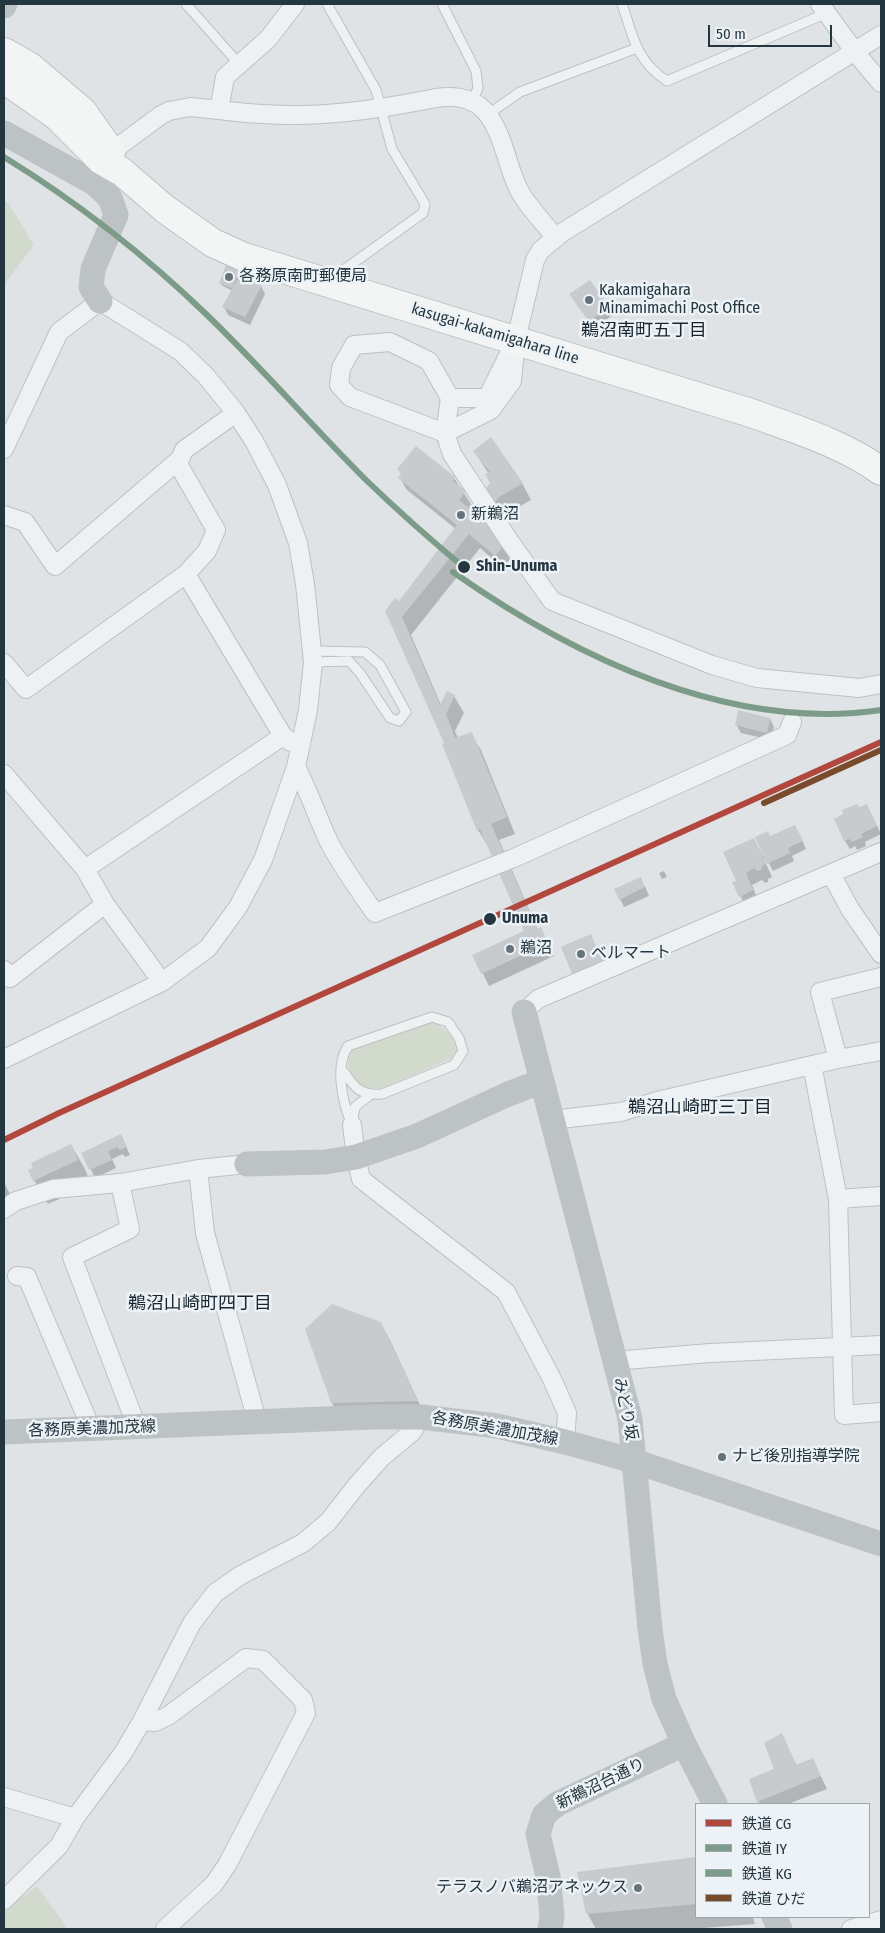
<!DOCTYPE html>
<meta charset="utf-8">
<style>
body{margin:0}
#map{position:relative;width:885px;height:1933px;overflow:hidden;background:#dfe3e5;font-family:"Fira Sans Condensed","Noto Sans JP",sans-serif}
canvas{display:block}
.frame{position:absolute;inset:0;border:5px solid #243640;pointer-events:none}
.legend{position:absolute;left:695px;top:1803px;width:175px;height:115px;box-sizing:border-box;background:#ecf2f6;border:1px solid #9ca7ad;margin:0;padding:6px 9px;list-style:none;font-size:15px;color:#243640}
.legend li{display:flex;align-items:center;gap:10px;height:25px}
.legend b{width:25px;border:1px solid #9ca7ad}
.scale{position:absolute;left:708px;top:25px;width:124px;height:22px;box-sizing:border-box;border:2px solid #243640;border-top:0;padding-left:6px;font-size:15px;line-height:18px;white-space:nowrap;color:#243640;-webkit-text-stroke:4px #ecf2f6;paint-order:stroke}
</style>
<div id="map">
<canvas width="885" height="1933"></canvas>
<div class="frame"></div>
<ul class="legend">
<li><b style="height:6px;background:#b2473e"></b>鉄道 CG</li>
<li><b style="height:6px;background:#7c9c89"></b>鉄道 IY</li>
<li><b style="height:6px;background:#7c9c89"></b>鉄道 KG</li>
<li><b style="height:6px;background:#7a4b2a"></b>鉄道 ひだ</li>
</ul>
<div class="scale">50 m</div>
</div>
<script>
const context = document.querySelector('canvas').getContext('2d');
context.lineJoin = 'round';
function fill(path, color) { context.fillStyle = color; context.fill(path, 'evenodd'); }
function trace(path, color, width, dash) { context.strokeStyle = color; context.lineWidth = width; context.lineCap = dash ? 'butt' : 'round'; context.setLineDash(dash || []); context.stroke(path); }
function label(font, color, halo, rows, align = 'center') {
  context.font = font + ' "Fira Sans Condensed","Noto Sans JP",sans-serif'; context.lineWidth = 5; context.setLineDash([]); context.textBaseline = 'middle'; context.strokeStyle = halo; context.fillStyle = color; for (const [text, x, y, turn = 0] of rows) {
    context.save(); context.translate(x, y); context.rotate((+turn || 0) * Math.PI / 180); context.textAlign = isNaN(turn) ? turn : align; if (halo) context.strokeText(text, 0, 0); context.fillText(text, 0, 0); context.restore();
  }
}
const green = new Path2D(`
 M4,201L9,204L34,245L4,285Z
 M432,1022C447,1029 453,1034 457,1051L452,1058L381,1089L360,1086C350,1071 344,1067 352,1049Z
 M37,1886L68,1929H4V1911Z`);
const shadow = new Path2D(`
 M239,272L242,277L261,286L265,294L250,325L228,315L224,307L233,291L223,286L220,283Z
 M575,302L608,307L613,315L594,328Z
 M474,451L522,483L531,500L508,513L494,531L514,554L503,568L480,548L411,635L441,705L454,696L464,713L455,731L458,738L471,734L481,750L515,834L499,840L538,930L541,929L554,956L489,986L474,956L528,938L488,846L478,830L443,745L445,744L386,611L399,603L456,529L407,490L400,478L402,475L399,469L454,478L473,507L491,483L489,474Z
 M770,719L774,727L771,740L741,733L736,724Z
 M859,809L871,813L881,834L865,842L866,846L857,850L855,846L850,849L845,841V814Z
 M800,835L806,849L792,856L794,861L773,871L766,858L764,859L772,877L768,879V882L765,883L762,880L752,885L759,903L747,909L734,883L738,882L754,839L763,856L770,837Z
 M664,871L667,877L662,879L659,873Z
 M645,886L649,896L624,907L620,899Z
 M590,935L608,973L581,985L573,973Z
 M121,1135L130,1155L125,1157L123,1154L112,1159L116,1168L95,1178L83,1153Z
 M71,1145L85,1169L91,1185L48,1204L34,1180Z
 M4,1182L13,1200L4,1204Z
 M380,1323L390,1340L426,1418L341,1420L332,1403Z
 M782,1735L797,1766L813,1760L827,1789L788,1804H760L758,1801L775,1770Z
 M696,1858V1917H753L755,1924L691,1929H596L587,1913L578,1873Z`);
const building = new Path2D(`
 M226,265L240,271L232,288L219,283Z
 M240,275L262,285L245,317L222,307Z
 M590,280L609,307L589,321L569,294Z
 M491,437L523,483L499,497L481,518L508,541L495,556L469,534L402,617L440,705L447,691L455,695L446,714L455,738L472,732L507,817L491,824L537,929L541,927L548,943L481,974L472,955L524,931L480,829L477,831L442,744L444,743L385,611L395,598L399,601L457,525L398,478L401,473L397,469L416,446L455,477L453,481L466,491L459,500L470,509L490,483L485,474L490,472L473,451Z
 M738,710L770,718L767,733L735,725Z
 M857,804L859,807L867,804L877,826L861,834L863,837L852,842L850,839L844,841L834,819L843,814L842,810Z
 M795,825L803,841L788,848L790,853L767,864L755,837L768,831L770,836Z
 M754,838L766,864L762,866L761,870L757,871L754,868L746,873L753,890L739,897L732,882L736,881L723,852Z
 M641,877L645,887L619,900L614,889Z
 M591,934L602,961L572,974L561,947Z
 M121,1134L127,1147L119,1150L118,1147L108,1151L112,1160L89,1170L81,1153Z
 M71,1144L78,1160L33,1181L28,1170L33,1168L31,1163Z
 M332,1304L381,1322L418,1401L331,1403L305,1329Z
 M782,1733L796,1765L813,1758L821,1776L757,1802L749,1779L774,1769L764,1743Z
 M696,1857V1904L586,1914L577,1872Z`);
const lane = new Path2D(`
 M186,4L239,64
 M327,4L376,90L392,149L425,204L423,213L331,279
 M442,4L476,71L478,88L472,102
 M622,4C633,36 636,61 667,81L827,13
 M487,115L520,92L637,48
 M312,651L365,652L380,665L406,712L399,721L390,718L360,673L349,661L313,662
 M341,1068C354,1086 358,1096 382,1094L454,1065L463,1051L459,1038L448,1022L432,1017L348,1046C334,1067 343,1104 352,1125
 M352,1125L355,1107L370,1095`);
const street = new Path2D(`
 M820,4L855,52L881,83
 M219,110L225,77L268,39L295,4
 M111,152L161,115L169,111L190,107C214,109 238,113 262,114C319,118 375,110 431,99C449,95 470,96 484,110C504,132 506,165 519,190C528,207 544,223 556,238
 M516,340L487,398H450L429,361L390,342L354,345L341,368L339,385L350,397L445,433L491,410L512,381L516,340L535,260L541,250L563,232L881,35
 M450,398L445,433L452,454L508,539L552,601L712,665L757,678L859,688L881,684
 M4,449L59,332L100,301L180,351L206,376L236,413L254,441L277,485L298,543L305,584L313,662L308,710L296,767L263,860L238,907L208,948L162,982L4,1059
 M4,515L25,522L55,566L180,459
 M186,574L283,736L291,742
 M4,663L26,689L186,574L207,551L216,530L178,464L184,450L236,413
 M296,767C309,791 317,817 329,842C342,867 359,890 375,913L514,858L787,735L792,722
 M4,774L85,869L283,736
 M85,869L105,904L162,982
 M831,874L850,909L881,954
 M4,970L10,978L105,904
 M524,1012L538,999L881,852
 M838,1059L881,1051
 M812,1065L838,1199L844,1415L881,1412
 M552,1120L621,1112L657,1101L838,1059L820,992L881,977
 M352,1125L356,1157L361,1179L506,1292L552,1379L567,1413L565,1442
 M198,1169L205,1233L257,1421
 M120,1183L130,1229L72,1257L137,1427
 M838,1199L881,1196
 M4,1209L16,1201L53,1189L120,1183L198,1169L247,1164
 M17,1276L27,1277L91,1428
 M614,1361L710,1353L881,1345
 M142,1721L155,1722L168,1716L246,1658L263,1660L303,1700L306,1713L227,1865L214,1884L165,1929
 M4,1797L75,1818
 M4,1900L59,1846L75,1818L123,1753L142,1721L192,1623L215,1593L241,1575L303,1543L328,1522L357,1485L382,1457L412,1432L421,1417
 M851,1929L881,1920`);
const secondary = new Path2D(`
 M4,6L5,4
 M4,133L94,183L110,198L116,215L93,269L91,287L100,301
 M524,1012L630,1419L650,1629L655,1664L664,1699L684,1744L715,1804
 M247,1164L325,1162L356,1157L417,1136L506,1095L542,1081
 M4,1432L374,1417H421L497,1426L565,1442L634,1461L881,1544
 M774,1917L780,1929
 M550,1929L552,1917L549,1881L538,1834L544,1815L557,1804L684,1744`);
const primary = new Path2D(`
 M4,52L29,66L83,112L111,152
 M4,79L57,116L101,160L122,172L165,209L213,243L244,257L751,413C795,429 842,443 881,471`);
const rail1 = new Path2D(`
 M4,1140L59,1113L881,742`);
const rail2 = new Path2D(`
 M4,157C77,202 146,256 207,315C262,368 311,425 365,479C398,511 432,541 467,570`);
const rail3 = new Path2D(`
 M453,572C574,657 729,732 881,710`);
const rail4 = new Path2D(`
 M764,803L881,750`);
const markers = [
 [229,277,5,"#65737a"],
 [589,300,5,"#65737a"],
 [461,515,5,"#65737a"],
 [464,567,7,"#243640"],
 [490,919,7,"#243640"],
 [510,949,5,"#65737a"],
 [581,954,5,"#65737a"],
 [722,1457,5,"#65737a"],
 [638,1888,5,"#65737a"]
];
const poiNames = [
 ["各務原南町郵便局",239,277],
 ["Kakamigahara",599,291],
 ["Minamimachi Post Office",599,309],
 ["新鵜沼",471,515],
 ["鵜沼",520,949],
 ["ベルマート",591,954],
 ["ナビ後別指導学院",732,1457],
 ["テラスノバ鵜沼アネックス",628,1888,"right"]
];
const streetNames = [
 ["kasugai-kakamigahara line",495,334,17],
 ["みどり坂",625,1409,78],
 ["各務原美濃加茂線",92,1429,-2],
 ["各務原美濃加茂線",495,1429,10],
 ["新鵜沼台通り",601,1784,-26]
];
const stopNames = [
 ["Shin-Unuma",476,567],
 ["Unuma",502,919]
];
const neighbourhoodNames = [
 ["鵜沼南町五丁目",644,331],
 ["鵜沼山崎町三丁目",700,1108],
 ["鵜沼山崎町四丁目",200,1304]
];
fill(green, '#d2dace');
fill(shadow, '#0003');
fill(building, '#c7cbcd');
trace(lane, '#bdc1c3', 11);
trace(street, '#bdc1c3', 20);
trace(primary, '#bbc0c3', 30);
trace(lane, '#eef1f2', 9);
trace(street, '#eef1f2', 18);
trace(secondary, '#bdc3c5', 25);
trace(primary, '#f3f5f5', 28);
trace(rail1, '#b2473e', 6);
trace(rail2, '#7c9c89', 6);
trace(rail3, '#7c9c89', 6);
trace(rail4, '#7a4b2a', 6);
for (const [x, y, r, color] of markers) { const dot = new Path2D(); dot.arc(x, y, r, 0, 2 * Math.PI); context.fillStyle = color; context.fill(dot); trace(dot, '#ecf2f6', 2); }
label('16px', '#243640', '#ecf2f6', poiNames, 'left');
label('16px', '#243640', '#ecf2f6', streetNames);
label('bold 16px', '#243640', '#ecf2f6', stopNames, 'left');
label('18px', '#172630', '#ecf2f6', neighbourhoodNames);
</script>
